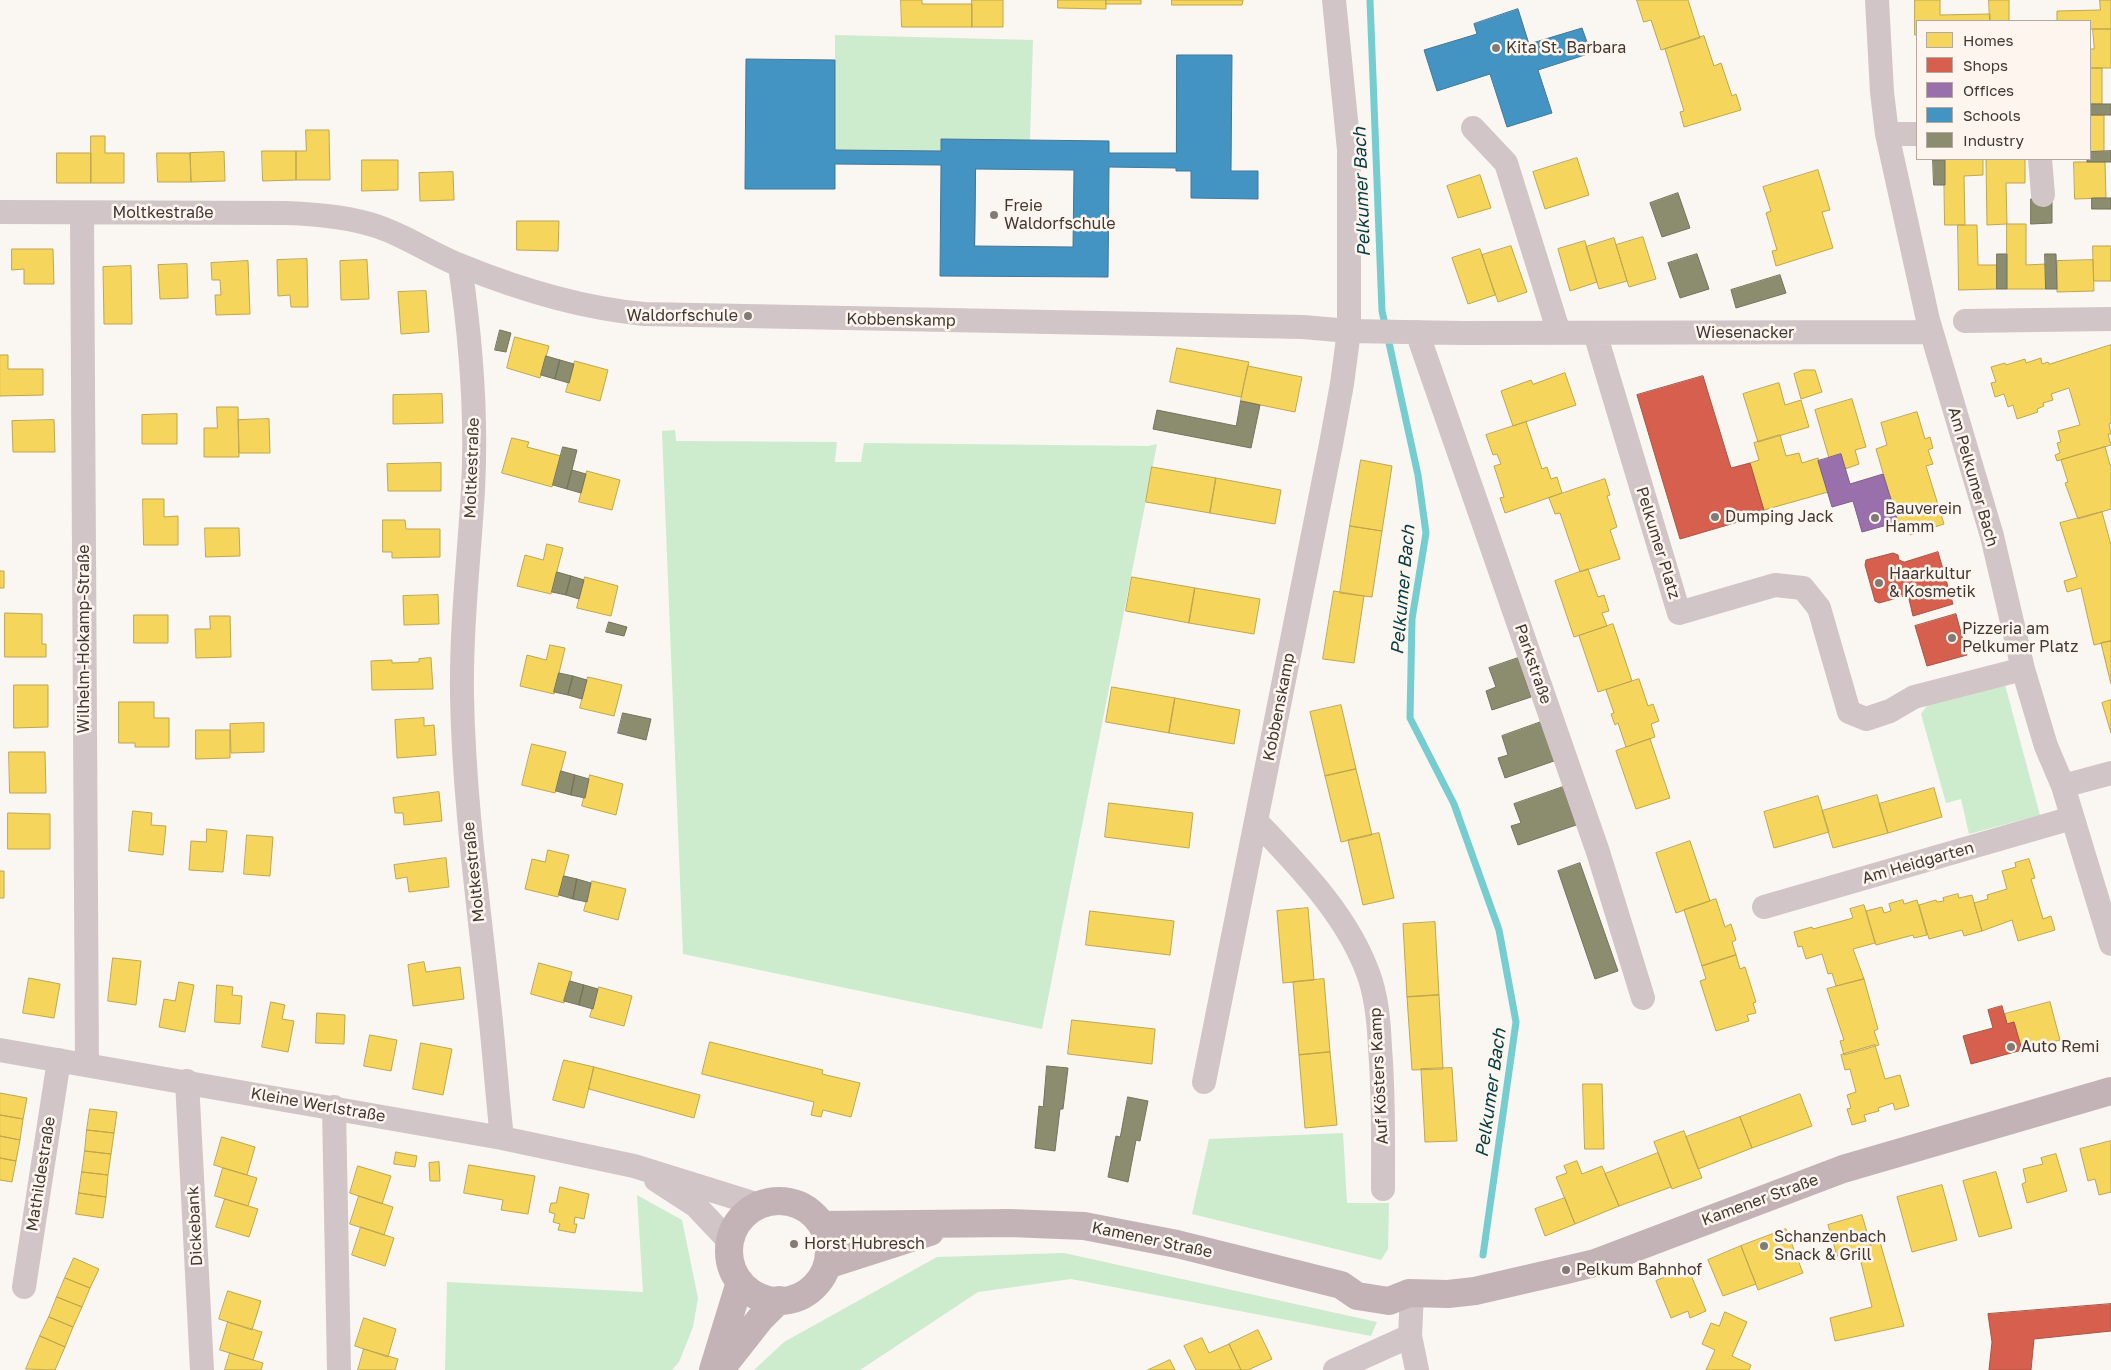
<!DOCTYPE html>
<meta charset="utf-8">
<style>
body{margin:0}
#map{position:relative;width:2111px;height:1370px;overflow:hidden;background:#faf6f2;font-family:"Golos Text",sans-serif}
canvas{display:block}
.legend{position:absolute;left:1916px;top:20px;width:175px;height:140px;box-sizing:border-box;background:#fef5ef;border:1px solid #b2a9a3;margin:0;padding:6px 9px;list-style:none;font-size:15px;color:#403832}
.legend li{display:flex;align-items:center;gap:10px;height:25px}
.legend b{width:25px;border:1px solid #b2a9a3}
</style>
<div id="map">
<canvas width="2111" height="1370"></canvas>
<ul class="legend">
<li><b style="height:14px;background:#f6d55c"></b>Homes</li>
<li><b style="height:14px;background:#d6604d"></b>Shops</li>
<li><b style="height:14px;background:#9970ab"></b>Offices</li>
<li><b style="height:14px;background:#4393c3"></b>Schools</li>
<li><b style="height:14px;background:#8c8c6e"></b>Industry</li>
</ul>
</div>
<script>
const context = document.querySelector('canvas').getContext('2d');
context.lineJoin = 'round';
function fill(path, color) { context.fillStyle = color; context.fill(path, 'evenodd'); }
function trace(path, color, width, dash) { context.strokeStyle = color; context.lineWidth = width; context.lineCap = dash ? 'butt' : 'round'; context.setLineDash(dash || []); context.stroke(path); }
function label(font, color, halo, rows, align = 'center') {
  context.font = font + ' "Golos Text",sans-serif'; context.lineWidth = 5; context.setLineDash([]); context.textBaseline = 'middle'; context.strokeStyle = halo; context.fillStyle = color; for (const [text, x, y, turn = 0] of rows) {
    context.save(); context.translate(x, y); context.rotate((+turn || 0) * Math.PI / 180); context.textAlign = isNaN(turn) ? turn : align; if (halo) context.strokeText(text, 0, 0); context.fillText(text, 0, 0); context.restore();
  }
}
const green = new Path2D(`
 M835,35L1033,40L1030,140L941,151L835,150Z
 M675,430L676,441L837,442L835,462H861L864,443L1148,446L1157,444L1042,1029L683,954L662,431Z
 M2004,681L2040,815L1969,834L1961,799L1946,803L1921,714L1932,699Z
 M1343,1133L1347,1203H1389L1388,1249L1381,1260L1192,1214L1209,1139Z
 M637,1195L682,1220L698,1298L693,1327L679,1362L672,1370H445L447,1282L643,1292Z
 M1064,1253L1377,1322L1371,1336L1071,1279L978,1292L860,1370H754L784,1342L937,1257Z`);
const homes = new Path2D(`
 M901,0H922V4H972V27H902Z
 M972,0H1003V27H972Z
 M1058,0H1106V9L1058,8Z
 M1106,0H1141V4H1106Z
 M1172,0H1243L1242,5H1172Z
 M1637,0H1688L1700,38L1661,50L1651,20L1644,22Z
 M1915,0H1940V15L1990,14V21H1917V35H1915Z
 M1989,0H2009V21H1990Z
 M2100,0H2111V29H2090V21H2057V11L2100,10Z
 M2093,29H2111V68H2090V49H2094Z
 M1704,36L1714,66L1721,63L1732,96L1736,94L1741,110L1684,127L1680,112L1684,111L1665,49Z
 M2090,68H2102V104H2090Z
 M2090,115H2104V152H2090Z
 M306,130H329L330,180H296V151H306Z
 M91,136H105V153H124V183H91Z
 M262,151H296V180L263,181Z
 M224,152L225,181L191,182L190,153Z
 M57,153H91V183H57Z
 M157,153H190L191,182H158Z
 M1577,158L1589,195L1545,209L1533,172Z
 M1944,159H1983V175L1964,176L1965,225H1945Z
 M2025,159V183H2006L2007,224L1987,225L1986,160Z
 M362,160H398V190L362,191Z
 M2074,162H2105L2106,198L2075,199Z
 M1818,170L1830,210L1822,212L1833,248L1776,266L1772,251L1777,250L1766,213L1771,211L1763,187Z
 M453,172L454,200L420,201L419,173Z
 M1480,175L1491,208L1458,218L1447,186Z
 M517,221H559L558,251L517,250Z
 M2007,224H2026V265L2046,264V289H2007Z
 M1958,225H1977L1978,265H1997V289L1959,290Z
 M1643,237L1656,279L1629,287L1616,245Z
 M1614,238L1627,281L1599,289L1586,247Z
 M1585,241L1597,282L1570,291L1558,249Z
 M1511,246L1527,292L1498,302L1482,255Z
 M2093,246H2111V281H2094Z
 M12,249H53L54,284H24V269L12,270Z
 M1480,249L1495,295L1468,304L1452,258Z
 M307,259L308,307H291L290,295L278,296L277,260Z
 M367,260L369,299L341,300L340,261Z
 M2093,260L2094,291L2057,292V261Z
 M248,261L250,314L216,315L215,295H221L220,280H212L211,263Z
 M187,264L188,298L160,299L158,265Z
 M131,266L132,324H104L103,267Z
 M426,291L429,332L401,334L398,292Z
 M515,337L549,346L540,378L507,368Z
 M2111,345V423L2109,424L2111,434H2108L2111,445L2057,461L2055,455L2060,453L2057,443L2061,442L2058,431L2080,425L2069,388L2051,394L2053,400L2043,403L2044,406L2037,409L2038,412L2017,419L2013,405L2008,407L2004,394L1995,397L1991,383L1996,382L1991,367L2005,363L2006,365L2025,359L2026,363L2041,358L2042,364L2048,362L2049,364Z
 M1177,348L1249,362L1241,397L1170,382Z
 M0,355H8V369H43V395L0,396Z
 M575,361L608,370L600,401L566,392Z
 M1248,366L1302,377L1295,412L1241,401Z
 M1803,370H1815L1822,392L1801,399L1794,374Z
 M1565,373L1576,405L1513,426L1501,391L1531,380L1533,384Z
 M1779,383L1785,405L1801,400L1809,427L1758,442L1743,394Z
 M442,394L443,423L393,424V395Z
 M1852,399L1866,447L1855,450L1859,464L1845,469L1841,454L1829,458L1815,410Z
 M217,407H238L239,457H204V428H217Z
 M1917,412L1925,439L1930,437L1933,448L1928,450L1933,464L1926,466L1944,524L1910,535L1909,531L1901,533L1876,449L1887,445L1881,423Z
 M177,414V444H142V415Z
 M269,419L270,453H239L238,420Z
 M54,420L55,452H13L12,421Z
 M1526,422L1542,469L1547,467L1551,479L1557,477L1562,493L1505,513L1500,498L1504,497L1494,466L1501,464L1497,454L1493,455L1486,435Z
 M1780,435L1786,456L1799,453L1802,463L1818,458L1828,492L1764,510L1750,463L1759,460L1754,443Z
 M512,438L529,442L527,447L561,456L552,487L502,473Z
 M2105,447L2111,468V509L2078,519L2065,483L2068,482L2061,460Z
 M1361,460L1392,466L1382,531L1350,526Z
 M441,463V491H388L387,464Z
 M1152,467L1216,478L1210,513L1146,502Z
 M587,471L620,480L612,510L579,502Z
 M1216,478L1281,490L1275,524L1210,513Z
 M1605,479L1610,495L1607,496L1617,527L1610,530L1620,559L1580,572L1560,513L1555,514L1549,498Z
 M143,499H164V517L178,516V545H144Z
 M2102,512L2111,545V641L2094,645L2081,588L2067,592L2064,581L2077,577L2060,523Z
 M383,520H405L406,529H440V557L392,558V552H383Z
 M1350,526L1382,531L1372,597L1340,593Z
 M205,528H239L240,556L206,557Z
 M547,544L563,548L551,594L517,586L525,555L543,560Z
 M1588,569L1598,597L1604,595L1609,611L1602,613L1607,626L1574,637L1555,581Z
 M0,571H4V588H0Z
 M585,577L618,586L611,616L577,608Z
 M1132,577L1195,588L1189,623L1126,611Z
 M1195,588L1260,599L1254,634L1189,623Z
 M1334,591L1364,596L1354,663L1323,659Z
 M438,595L439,624L404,625L403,596Z
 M5,613L42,614V644H46V657H5Z
 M134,615H168V643H134Z
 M210,616H230L231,657L196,658L195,629H210Z
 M1613,624L1632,681L1598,692L1579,636Z
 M2111,641V684L2101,643Z
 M550,645L565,648L554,694L520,686L527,655L546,660Z
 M431,658L433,689L372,690L371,661L392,660V663L419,662V659Z
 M588,677L622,685L614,716L580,708Z
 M1639,679L1648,706L1653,704L1659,721L1651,724L1655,737L1626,747L1618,723L1615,725L1611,714L1614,713L1606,690Z
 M14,685H48V727L14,728Z
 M1112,687L1175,698L1169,733L1106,722Z
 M1175,698L1240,710L1234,744L1169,733Z
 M2111,700V733L2102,703Z
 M119,702H154V718H169V747H135V743H119Z
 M1341,705L1356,769L1325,776L1310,712Z
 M424,718V726L434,725L436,755L397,758L395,720Z
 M264,723V752L231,753L230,724Z
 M196,730H230V758L196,759Z
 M1650,739L1670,798L1636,809L1616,751Z
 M532,744L566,752L555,793L522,785Z
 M9,752H45L46,793H10Z
 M1356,769L1372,835L1341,842L1325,776Z
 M590,775L623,784L616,815L582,806Z
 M1934,788L1942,817L1888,833L1879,804Z
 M439,792L442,821L404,825L403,813H395L393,798Z
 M1877,795L1888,833L1833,848L1822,811Z
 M1818,796L1829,832L1774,848L1764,812Z
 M1109,803L1193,813L1189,848L1105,837Z
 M133,811L152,813L151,825L166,826L163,855L129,851Z
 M8,813L50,814V849H8Z
 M207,829L227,831L223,872L189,870L191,841L206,842Z
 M1379,833L1394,898L1363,905L1348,840Z
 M247,835L273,837L270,876L244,874Z
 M1690,841L1710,901L1676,913L1656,853Z
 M548,850L569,855L558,897L525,889L532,859L545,862Z
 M446,858L449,887L409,892L407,877L396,879L394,865Z
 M2029,859L2035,878L2031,879L2043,919L2051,916L2055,930L2018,941L2012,920L1982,931L1974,903L1988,899L1987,895L2007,889L2002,871L2016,867L2015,863Z
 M0,871H4V898H0Z
 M592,881L626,889L618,920L584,911Z
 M1958,894L1959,898L1972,895L1982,931L1964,936L1962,930L1929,939L1919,905L1936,900L1937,902L1944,901L1943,898Z
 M1716,899L1725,927L1731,924L1736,940L1732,942L1736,955L1702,966L1684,910Z
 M1903,900L1904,904L1917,900L1927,935L1914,938L1913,935L1876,945L1866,911L1882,907L1884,913L1891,911L1889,904Z
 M1864,905L1875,943L1853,949L1864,979L1836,986L1832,973L1828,974L1822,954L1806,959L1802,946L1798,947L1794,932L1812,927L1813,929L1853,918L1850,909Z
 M1308,908L1314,980L1283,983L1277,911Z
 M1090,911L1174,921L1170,955L1086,945Z
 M1435,922L1439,995L1407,997L1403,924Z
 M1736,955L1740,969L1745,967L1756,1002L1753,1003L1756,1013L1747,1015L1749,1021L1716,1031L1700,981L1706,979L1702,966Z
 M113,958L141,961L136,1005L108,1001Z
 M424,962L426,972L460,967L464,999L413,1006L408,965Z
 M539,963L572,972L564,1003L531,994Z
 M29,978L60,984L54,1018L23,1013Z
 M1324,979L1330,1052L1299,1055L1293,982Z
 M1864,979L1878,1029L1874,1031L1879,1045L1844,1055L1840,1041L1844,1040L1827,989Z
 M179,982L194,985L185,1032L159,1027L164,999L175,1001Z
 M217,985L233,987L232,995L242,996L240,1024L215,1022Z
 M599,987L632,996L624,1026L590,1017Z
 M1439,995L1443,1069L1412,1070L1407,997Z
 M271,1002L285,1005L282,1019L294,1021L288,1052L262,1047Z
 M2050,1002L2060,1040L2022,1050L2014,1022L2007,1024L2005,1014Z
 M317,1013L345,1015L344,1044L316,1043Z
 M1072,1020L1155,1029L1152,1064L1068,1054Z
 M370,1035L397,1040L391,1071L364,1066Z
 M710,1042L823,1070L822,1074L860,1083L851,1117L823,1110L821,1117L811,1115L814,1102L702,1074Z
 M421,1043L452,1049L443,1095L413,1089Z
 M1875,1045L1885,1079L1900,1075L1909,1106L1895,1110L1893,1103L1878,1108L1879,1111L1864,1115L1866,1121L1852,1125L1847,1109L1851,1108L1847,1095L1856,1092L1850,1069L1845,1070L1841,1055Z
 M1330,1052L1337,1125L1305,1128L1299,1055Z
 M564,1060L594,1067L584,1108L553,1100Z
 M594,1067L700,1095L694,1118L589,1089Z
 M1452,1068L1457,1141L1425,1142L1421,1069Z
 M1583,1084H1602L1604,1149H1585Z
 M0,1093L27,1098L23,1119L0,1115Z
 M1800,1094L1812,1126L1752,1148L1740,1117Z
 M90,1109L117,1112L114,1133L87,1130Z
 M0,1115L23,1119L20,1140L0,1136Z
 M1740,1117L1752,1148L1698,1169L1686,1137Z
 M87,1130L114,1133L111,1154L85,1151Z
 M1684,1131L1702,1178L1672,1189L1654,1142Z
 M0,1136L20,1140L16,1161L0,1158Z
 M222,1137L255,1147L247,1175L214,1165Z
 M2111,1141V1192L2099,1195L2095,1179L2088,1181L2080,1149Z
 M85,1151L111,1154L108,1175L82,1172Z
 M396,1152L417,1156L415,1167L394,1164Z
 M1658,1153L1671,1187L1619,1206L1605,1174Z
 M2056,1154L2067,1191L2027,1203L2022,1184L2026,1182L2023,1169L2043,1164L2041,1158Z
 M0,1158L16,1161L12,1182L0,1180Z
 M1577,1161L1582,1174L1602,1166L1619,1206L1575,1224L1556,1177L1567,1173L1564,1166Z
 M439,1162L440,1181H430L429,1163Z
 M469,1165L535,1176L528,1214L501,1210L503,1200L464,1193Z
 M358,1166L391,1176L382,1204L350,1193Z
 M223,1168L257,1178L248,1206L215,1196Z
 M82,1172L108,1175L106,1197L79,1193Z
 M1996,1172L2012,1228L1979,1237L1963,1181Z
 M1942,1185L1957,1240L1912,1252L1897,1197Z
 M560,1187L589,1194L584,1219L575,1217L574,1224H577L575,1233L558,1230L560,1224L553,1222L555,1214L549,1212L551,1203H556Z
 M79,1193L106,1197L103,1218L76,1214Z
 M359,1196L393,1207L384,1235L350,1224Z
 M1565,1198L1575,1224L1545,1236L1535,1209Z
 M225,1199L258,1209L249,1237L216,1227Z
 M1862,1215L1871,1246L1837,1256L1828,1225Z
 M361,1227L394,1238L385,1266L352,1255Z
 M1786,1229L1803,1273L1758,1290L1741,1246Z
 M1880,1242L1904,1326L1835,1341L1830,1318L1872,1307L1858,1250Z
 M1741,1246L1756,1284L1723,1296L1708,1260Z
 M74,1258L99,1269L90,1288L65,1278Z
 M1688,1268L1706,1311L1690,1318L1688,1311L1671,1318L1656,1281Z
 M65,1278L90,1288L82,1307L57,1297Z
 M228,1291L261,1301L252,1330L219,1319Z
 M57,1297L82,1307L73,1327L49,1317Z
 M1725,1312L1747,1322L1732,1356L1751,1365L1749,1370H1706L1715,1350L1702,1344L1711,1323L1719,1326Z
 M49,1317L73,1327L65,1347L40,1336Z
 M364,1318L396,1329L388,1357L355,1346Z
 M228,1322L262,1332L253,1360L220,1350Z
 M1258,1330L1272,1359L1248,1370H1241L1229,1344Z
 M40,1336L65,1347L55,1370L26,1369Z
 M1202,1338L1209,1353L1229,1344L1241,1370H1196L1184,1346Z
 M364,1349L398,1359L395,1370H358Z
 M230,1353L263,1363L261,1370H225Z
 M1170,1360L1175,1370H1148Z`);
const shops = new Path2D(`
 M1703,376L1731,468L1750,463L1765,514L1680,539L1637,395Z
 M1938,552L1953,604L1913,616L1908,595L1879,603L1875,601L1865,565L1866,560L1893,553L1898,555L1899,560L1904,562Z
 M1956,614L1967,655L1927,666L1915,626Z
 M2002,1006L2007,1024L2014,1022L2022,1050L1971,1064L1963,1036L1993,1028L1988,1010Z
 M2111,1304V1331L2034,1339L2031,1370H1989L1992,1342L1988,1314Z`);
const offices = new Path2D(`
 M1841,454L1850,484L1883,474L1898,522L1862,532L1853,501L1832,507L1818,461Z`);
const schools = new Path2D(`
 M1518,9L1529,44L1582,28L1591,53L1538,70L1552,113L1507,127L1490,74L1437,91L1424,50L1477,34L1474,24Z
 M1177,55H1232L1231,171H1258V199L1191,198V171H1176V168L1109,167L1108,277L940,276L941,165L835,164V189H745L746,59L835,60V150L941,151V139L1109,141V153H1176ZM976,169L1074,170L1073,247L975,246Z`);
const industry = new Path2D(`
 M2090,104H2111V115H2090Z
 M2111,151V162H2087V159H2090V152Z
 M1933,160H1945V185H1934Z
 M1678,193L1690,228L1662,237L1650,203Z
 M2092,198H2111V209H2092Z
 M2031,199H2052V223L2031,224Z
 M1697,254L1709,289L1680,298L1668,263Z
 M1997,254H2007V289H1997Z
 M2045,254H2056L2057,289H2046Z
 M1780,275L1786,293L1736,308L1731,290Z
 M500,330L511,333L506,352L495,350Z
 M546,356L560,360L555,379L541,375Z
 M560,360L574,364L569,383L555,379Z
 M1241,401L1260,405L1251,448L1153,429L1157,410L1236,426Z
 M563,447L577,450L567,489L553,485Z
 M572,470L586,474L581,493L567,489Z
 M557,572L571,576L566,595L552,592Z
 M571,576L584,580L579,599L566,595Z
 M609,622L627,627L624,636L606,632Z
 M1518,658L1531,697L1492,710L1486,691L1496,687L1489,668Z
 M559,673L573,676L568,695L554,692Z
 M573,676L587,680L582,699L568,695Z
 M623,713L651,719L646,740L618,733Z
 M1541,722L1554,761L1505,778L1498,758L1508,755L1502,736Z
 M561,771L575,775L571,795L556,791Z
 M575,775L589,779L585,798L571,795Z
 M1563,787L1576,825L1518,845L1511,826L1521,823L1514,804Z
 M1580,863L1618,971L1595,979L1558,871Z
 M564,876L577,879L573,899L559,895Z
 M577,879L591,883L587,902L573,899Z
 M570,981L584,985L579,1005L564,1001Z
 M584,985L598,989L593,1009L579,1005Z
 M1047,1066L1068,1068L1063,1109H1060L1055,1151L1035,1148L1039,1106L1043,1107Z
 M1128,1097L1148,1101L1140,1141L1136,1140L1128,1182L1108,1177L1116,1136L1120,1137Z`);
const stream = new Path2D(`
 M1370,0L1382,311L1418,475L1426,533L1412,619L1410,718L1454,804L1499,930L1516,1022L1483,1255`);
const minor = new Path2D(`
 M1334,0L1349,150V331L1462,333L1931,332
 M1877,0L1882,92L1887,134L1928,320L1992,536L2023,669L2040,726L2046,746L2063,786L2111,944
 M1473,128L1506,163L1559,333
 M1887,134H1917
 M2040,159L2043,195
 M0,212L286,213C317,214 350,217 379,227C408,237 433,255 462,266C521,290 581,308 644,314L1303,327L1349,331L1342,384L1331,444L1204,1082
 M82,213L87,1065
 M460,266C471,340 477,415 473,490C469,558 461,627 462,696C464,799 478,900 489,1003C494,1048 497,1093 502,1138
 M1965,321L2111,319
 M1417,332L1598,852L1643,998
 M1595,333L1679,613L1775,585L1803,588L1819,608L1849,712L1866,719L1890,711L1914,697L2023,669
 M2063,786L2111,773
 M1256,821C1299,867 1346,913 1368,973C1377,997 1379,1023 1380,1048C1384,1095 1383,1142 1383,1189
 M1764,907L2072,818
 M0,1050L502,1138L634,1166L759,1205
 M187,1081L202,1370
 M334,1107L339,1370
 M656,1180L696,1206L730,1242
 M24,1287L59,1060
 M1412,1293L1410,1336L1417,1370
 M1335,1370L1410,1336`);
const major = new Path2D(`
 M729 1251a50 50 0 1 1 100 0a50 50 0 1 1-100 0Z
 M822,1225L1010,1223L1084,1226L1177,1244L1341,1285L1357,1296L1389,1301L1409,1293L1448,1294L1475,1291L1566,1270L1595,1263L1843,1169L2111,1091
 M827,1265L930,1232
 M713,1370L740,1282
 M720,1370L760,1319L779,1300`);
const markers = [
 [1496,48,5,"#817a75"],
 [994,215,5,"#817a75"],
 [748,316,5,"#817a75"],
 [1715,517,5,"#817a75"],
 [1875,518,5,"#817a75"],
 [1879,583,5,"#817a75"],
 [1952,638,5,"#817a75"],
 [2011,1047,5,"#817a75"],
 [794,1244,5,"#817a75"],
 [1764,1246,5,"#817a75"],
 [1566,1270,5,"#817a75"]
];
const poiNames = [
 ["Kita St. Barbara",1506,48],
 ["Freie",1004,206],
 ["Waldorfschule",1004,224],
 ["Waldorfschule",738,316,"right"],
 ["Bauverein",1885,509],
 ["Hamm",1885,527],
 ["Dumping Jack",1725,517],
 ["Haarkultur",1889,574],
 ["& Kosmetik",1889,592],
 ["Pizzeria am",1962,629],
 ["Pelkumer Platz",1962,647],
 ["Auto Remi",2021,1047],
 ["Schanzenbach",1774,1237],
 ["Snack & Grill",1774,1255],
 ["Horst Hubresch",804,1244],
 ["Pelkum Bahnhof",1576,1270]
];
const streetNames = [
 ["Moltkestraße",163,213],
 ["Kobbenskamp",901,320,1],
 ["Wiesenacker",1745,333],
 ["Moltkestraße",472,468,-88],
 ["Am Pelkumer Bach",1973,477,74],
 ["Pelkumer Platz",1658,543,73],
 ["Wilhelm-Hokamp-Straße",84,639,-90],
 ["Parkstraße",1533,664,71],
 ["Kobbenskamp",1279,707,-79],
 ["Am Heidgarten",1918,863,-16],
 ["Moltkestraße",474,872,-96],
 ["Auf Kösters Kamp",1379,1076,-93],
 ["Kleine Werlstraße",318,1105,10],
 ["Mathildestraße",41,1174,-81],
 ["Kamener Straße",1760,1200,-20],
 ["Dickebank",195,1226,-93],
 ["Kamener Straße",1152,1240,12]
];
const waterNames = [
 ["Pelkumer Bach",1362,192,-92],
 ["Pelkumer Bach",1403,590,-85],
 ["Pelkumer Bach",1491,1093,-82]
];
fill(green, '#cdebcd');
fill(homes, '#f6d55c');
trace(homes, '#bfa64f', 1);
fill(shops, '#d6604d');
trace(shops, '#a95445', 1);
fill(offices, '#9970ab');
trace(offices, '#7e5f87', 1);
fill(schools, '#4393c3');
trace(schools, '#427898', 1);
fill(industry, '#8c8c6e');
trace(industry, '#75735c', 1);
trace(stream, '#75cdd0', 7);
trace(minor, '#d2c5c7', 24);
trace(major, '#c4b3b6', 28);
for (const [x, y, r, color] of markers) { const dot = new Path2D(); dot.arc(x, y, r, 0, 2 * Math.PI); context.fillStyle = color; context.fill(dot); trace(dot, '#fef5ef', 2); }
label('16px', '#403832', '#fef5ef', poiNames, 'left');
label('16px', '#403832', '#fef5ef', streetNames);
label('italic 18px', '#013d41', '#fef5ef', waterNames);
</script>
